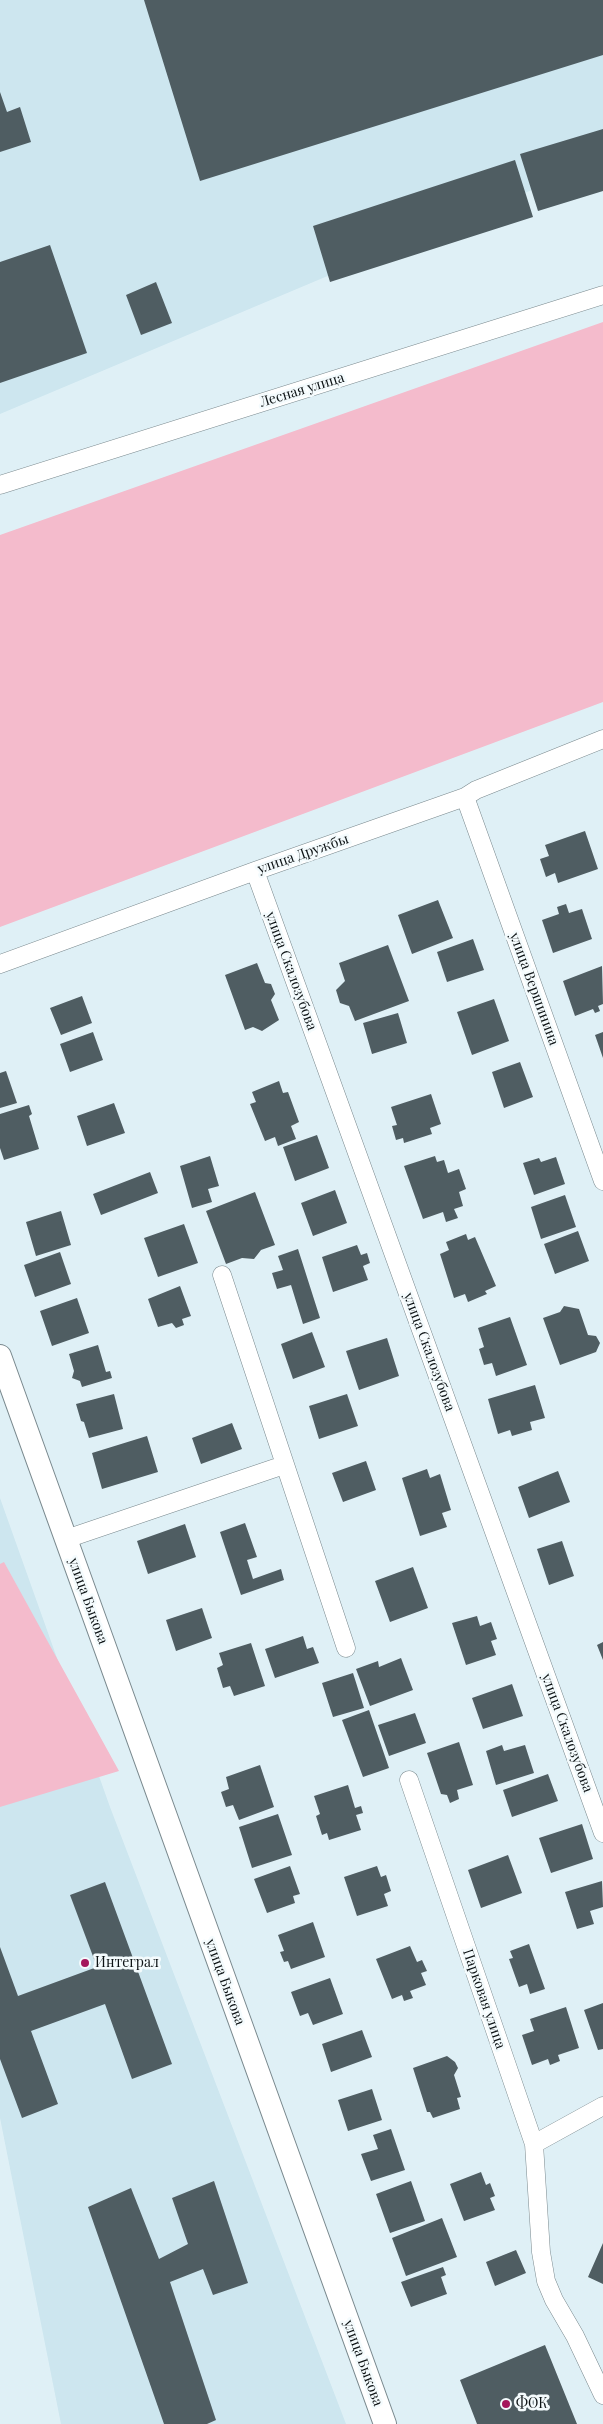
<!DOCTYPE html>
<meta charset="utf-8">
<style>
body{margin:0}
canvas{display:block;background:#dff0f6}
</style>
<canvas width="603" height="2424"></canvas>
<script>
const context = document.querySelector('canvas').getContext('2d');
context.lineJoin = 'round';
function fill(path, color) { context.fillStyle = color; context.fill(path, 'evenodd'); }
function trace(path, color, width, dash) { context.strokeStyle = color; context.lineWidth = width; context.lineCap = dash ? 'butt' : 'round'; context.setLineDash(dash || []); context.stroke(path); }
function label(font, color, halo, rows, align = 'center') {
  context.font = font + ' "Playfair Display",serif'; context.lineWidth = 5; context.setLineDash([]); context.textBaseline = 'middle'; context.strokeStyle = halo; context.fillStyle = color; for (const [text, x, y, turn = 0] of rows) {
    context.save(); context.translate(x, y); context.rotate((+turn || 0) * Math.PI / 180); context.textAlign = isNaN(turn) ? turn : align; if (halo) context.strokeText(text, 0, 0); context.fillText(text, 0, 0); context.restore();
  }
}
const built = new Path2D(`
 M0,0H603V160L0,414Z
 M0,1498L110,1807L346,2424H61L0,2118Z`);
const green = new Path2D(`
 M603,322V702L0,927V535Z
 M4,1562L119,1771L0,1807V1564Z`);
const building = new Path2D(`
 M144,0H603V55L200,181Z
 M0,92L7,112L20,107L31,142L0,152Z
 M603,129V191L538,211L520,154Z
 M515,160L533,217L330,282L313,226Z
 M50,245L87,353L0,383V262Z
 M156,282L172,323L141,335L126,295Z
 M585,831L598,869L558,883L555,873L546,877L540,859L549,856L545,845Z
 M438,900L453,938L412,954L398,915Z
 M566,904L569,913L582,909L592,939L553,953L542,920L559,914L557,907Z
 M473,939L484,970L447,982L437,952Z
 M388,945L409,1001L355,1021L349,1006L340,1003L336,990L345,981L339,963Z
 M257,963L265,983L271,984L275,994L271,1000L279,1020L262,1031L253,1027L245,1030L225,975Z
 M602,966L603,1004L598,1006L600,1011L595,1013L593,1009L575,1016L563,981Z
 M82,996L92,1023L61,1035L50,1008Z
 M494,999L509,1041L472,1055L457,1012Z
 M398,1013L407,1043L372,1054L363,1023Z
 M93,1032L103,1060L70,1072L60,1044Z
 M603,1032V1058L595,1035Z
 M520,1062L533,1097L504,1108L492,1072Z
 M6,1071L17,1103L0,1108V1073Z
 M279,1081L283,1093L288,1092L299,1122L291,1126L296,1139L278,1146L275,1137L265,1141L250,1104L256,1102L252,1092Z
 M431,1094L441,1124L430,1128L432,1134L404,1143L403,1138L396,1140L392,1126L397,1125L391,1107Z
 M114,1103L125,1133L87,1146L77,1116Z
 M29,1105L32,1114L29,1116L39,1149L4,1160L0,1148V1114Z
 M317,1135L329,1168L295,1181L283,1147Z
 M210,1156L219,1186L208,1189L212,1202L192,1208L180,1166Z
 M435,1156L437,1162L444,1160L448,1173L459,1169L466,1189L459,1192L463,1206L454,1209L458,1218L446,1222L443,1212L423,1219L404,1166Z
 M556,1157L565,1184L534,1195L523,1163L539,1158L541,1162Z
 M150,1172L158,1193L101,1215L93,1194Z
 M335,1190L347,1223L313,1236L301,1203Z
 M255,1192L275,1245L261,1250L254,1259L242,1258L226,1264L206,1211Z
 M565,1195L576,1227L541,1239L531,1207Z
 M61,1211L71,1245L36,1256L26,1222Z
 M184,1224L198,1263L158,1277L144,1238Z
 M578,1231L589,1261L555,1274L544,1244Z
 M466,1234L468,1240L475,1237L496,1286L485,1291L487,1294L468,1302L465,1294L454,1298L440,1254L449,1250L446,1242Z
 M357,1245L361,1255L367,1253L370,1263L363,1266L368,1280L333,1292L322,1257Z
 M298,1249L320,1318L303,1324L291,1285L277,1289L272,1273L283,1270L278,1256Z
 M60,1252L71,1284L35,1297L24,1265Z
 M180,1286L191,1316L182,1319L184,1325L176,1328L172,1323L158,1327L148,1299Z
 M77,1298L89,1333L52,1346L40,1311Z
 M564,1306L579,1309L588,1335L596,1336L600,1343L596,1352L560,1365L543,1318L560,1312Z
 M510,1317L527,1365L496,1376L492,1363L484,1365L479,1349L484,1347L478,1328Z
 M312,1332L325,1367L293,1379L281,1344Z
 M387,1338L399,1376L359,1390L346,1351Z
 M98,1345L106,1372L110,1371L112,1378L82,1387L80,1381L72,1378L74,1371L69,1354Z
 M535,1385L545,1418L530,1422L532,1430L512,1436L510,1430L498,1434L488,1399Z
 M114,1394L123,1429L89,1438L84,1422L81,1421L76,1404Z
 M347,1394L358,1426L319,1439L309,1406Z
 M232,1423L242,1449L201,1464L192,1438Z
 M147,1436L158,1472L102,1489L92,1453Z
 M366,1461L376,1490L343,1502L332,1473Z
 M427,1469L430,1478L440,1474L451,1510L442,1513L447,1527L420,1536L402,1478Z
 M558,1471L570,1502L529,1518L518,1487Z
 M245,1523L257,1557L247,1560L253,1579L281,1569L284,1580L241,1595L220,1532Z
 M185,1524L196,1557L148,1574L137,1541Z
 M562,1541L574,1576L549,1585L537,1549Z
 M413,1567L428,1608L390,1622L375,1581Z
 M202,1608L212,1638L176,1651L166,1620Z
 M477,1616L480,1626L491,1622L497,1639L491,1641L496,1655L466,1665L452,1623Z
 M303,1636L307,1649L313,1647L319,1663L275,1678L265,1649Z
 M603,1642V1660L597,1645Z
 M251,1643L265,1686L234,1696L230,1686L223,1688L217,1668L223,1665L219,1653Z
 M401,1658L413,1690L370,1706L356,1669L378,1661L379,1667Z
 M353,1673L364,1708L333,1717L322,1683Z
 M512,1684L523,1716L483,1729L472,1698Z
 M369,1710L389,1768L363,1777L342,1720Z
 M415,1713L426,1743L389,1756L378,1725Z
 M459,1742L473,1785L457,1790L459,1799L450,1803L447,1795L441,1794L427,1753Z
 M502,1745L504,1751L525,1745L534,1773L496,1785L486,1751Z
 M260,1765L274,1807L239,1820L233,1805L226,1807L221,1792L229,1789L226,1777Z
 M548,1774L558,1801L512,1817L503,1790Z
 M348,1785L355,1808L361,1806L363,1813L356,1815L361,1830L329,1840L327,1833L322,1835L316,1816L320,1814L314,1796Z
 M278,1814L292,1855L252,1868L239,1827Z
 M582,1824L593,1859L551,1873L539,1838Z
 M508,1855L522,1893L481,1908L468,1870Z
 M290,1866L300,1894L293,1896L295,1903L267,1913L254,1879Z
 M377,1866L381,1877L386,1875L391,1891L384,1894L388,1906L357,1916L344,1877Z
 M602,1881L603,1907L590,1911L594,1924L577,1929L565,1892Z
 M105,1882L172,2064L132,2079L105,2004L31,2031L58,2104L22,2118L0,2059V1947L18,1996L97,1967L70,1895Z
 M313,1922L325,1957L291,1969L288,1961L284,1962L280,1952L284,1951L278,1935Z
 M529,1944L545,1989L530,1994L527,1984L519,1987L509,1959L513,1958L510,1951Z
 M410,1946L417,1962L422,1960L427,1971L421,1973L426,1985L410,1991L413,1998L404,2001L402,1995L392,1999L376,1959Z
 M330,1978L343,2014L313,2025L308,2013L300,2016L291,1992Z
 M603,2003V2049L598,2050L584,2010Z
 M566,2007L579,2048L558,2055L560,2061L550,2065L548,2059L532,2065L522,2035L534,2031L530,2019Z
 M362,2030L372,2057L331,2072L322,2044Z
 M447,2056L455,2062L458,2068L454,2075L461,2097L457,2098L460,2109L433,2118L430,2112H427L413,2068Z
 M372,2089L382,2120L348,2131L338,2100Z
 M391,2129L405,2170L371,2181L361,2154L378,2149L373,2135Z
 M481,2172L486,2185L490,2183L495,2196L490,2198L495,2210L464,2221L450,2184Z
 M214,2181L248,2283L213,2295L203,2269L170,2282L216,2420L207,2424H164L88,2207L131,2188L159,2259L188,2244L172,2198Z
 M411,2181L425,2221L390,2233L376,2194Z
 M442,2218L457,2257L406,2276L392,2238Z
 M603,2243V2284L588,2277Z
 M516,2250L526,2273L495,2286L486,2262Z
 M443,2267L446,2275L441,2277L447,2294L411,2307L401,2282Z
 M545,2345L577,2424H477L460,2380Z`);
const minor = new Path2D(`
 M0,485L603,295
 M465,797L603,1181
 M255,871L603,1833
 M0,964L255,871L465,797L476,790L603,739
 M222,1275L346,1648
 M66,1539L284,1465
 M409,1780L534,2144L603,2106
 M534,2144L541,2252L546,2281L554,2300L575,2336L603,2395`);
const tertiary = new Path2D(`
 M0,1356L385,2424`);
const markers = [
 [85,1963,5,"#a4175b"],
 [506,2404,5,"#a4175b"]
];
const streetNames = [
 ["Лесная улица",302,390,-17],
 ["улица Дружбы",303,854,-19],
 ["улица Скалозубова",291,971,70],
 ["улица Вершинина",534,989,70],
 ["улица Скалозубова",429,1352,70],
 ["улица Быкова",88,1601,70],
 ["улица Скалозубова",567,1733,70],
 ["улица Быкова",225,1982,70],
 ["Парковая улица",484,1999,71],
 ["улица Быкова",363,2363,70]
];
const poiNames = [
 ["Интеграл",95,1963],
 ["ФОК",516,2404]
];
fill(built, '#cde6ef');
fill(green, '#f4bbcc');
fill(building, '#4f5d62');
trace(minor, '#7a898e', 19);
trace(tertiary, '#7a898e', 24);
trace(minor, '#fff', 18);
trace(tertiary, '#fff', 22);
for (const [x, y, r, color] of markers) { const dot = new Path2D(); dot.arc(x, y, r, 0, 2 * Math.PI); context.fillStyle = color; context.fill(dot); trace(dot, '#f4fbfd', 2); }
label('14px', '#0c1214', '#f4fbfd', streetNames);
label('14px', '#0c1214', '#f4fbfd', poiNames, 'left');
</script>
